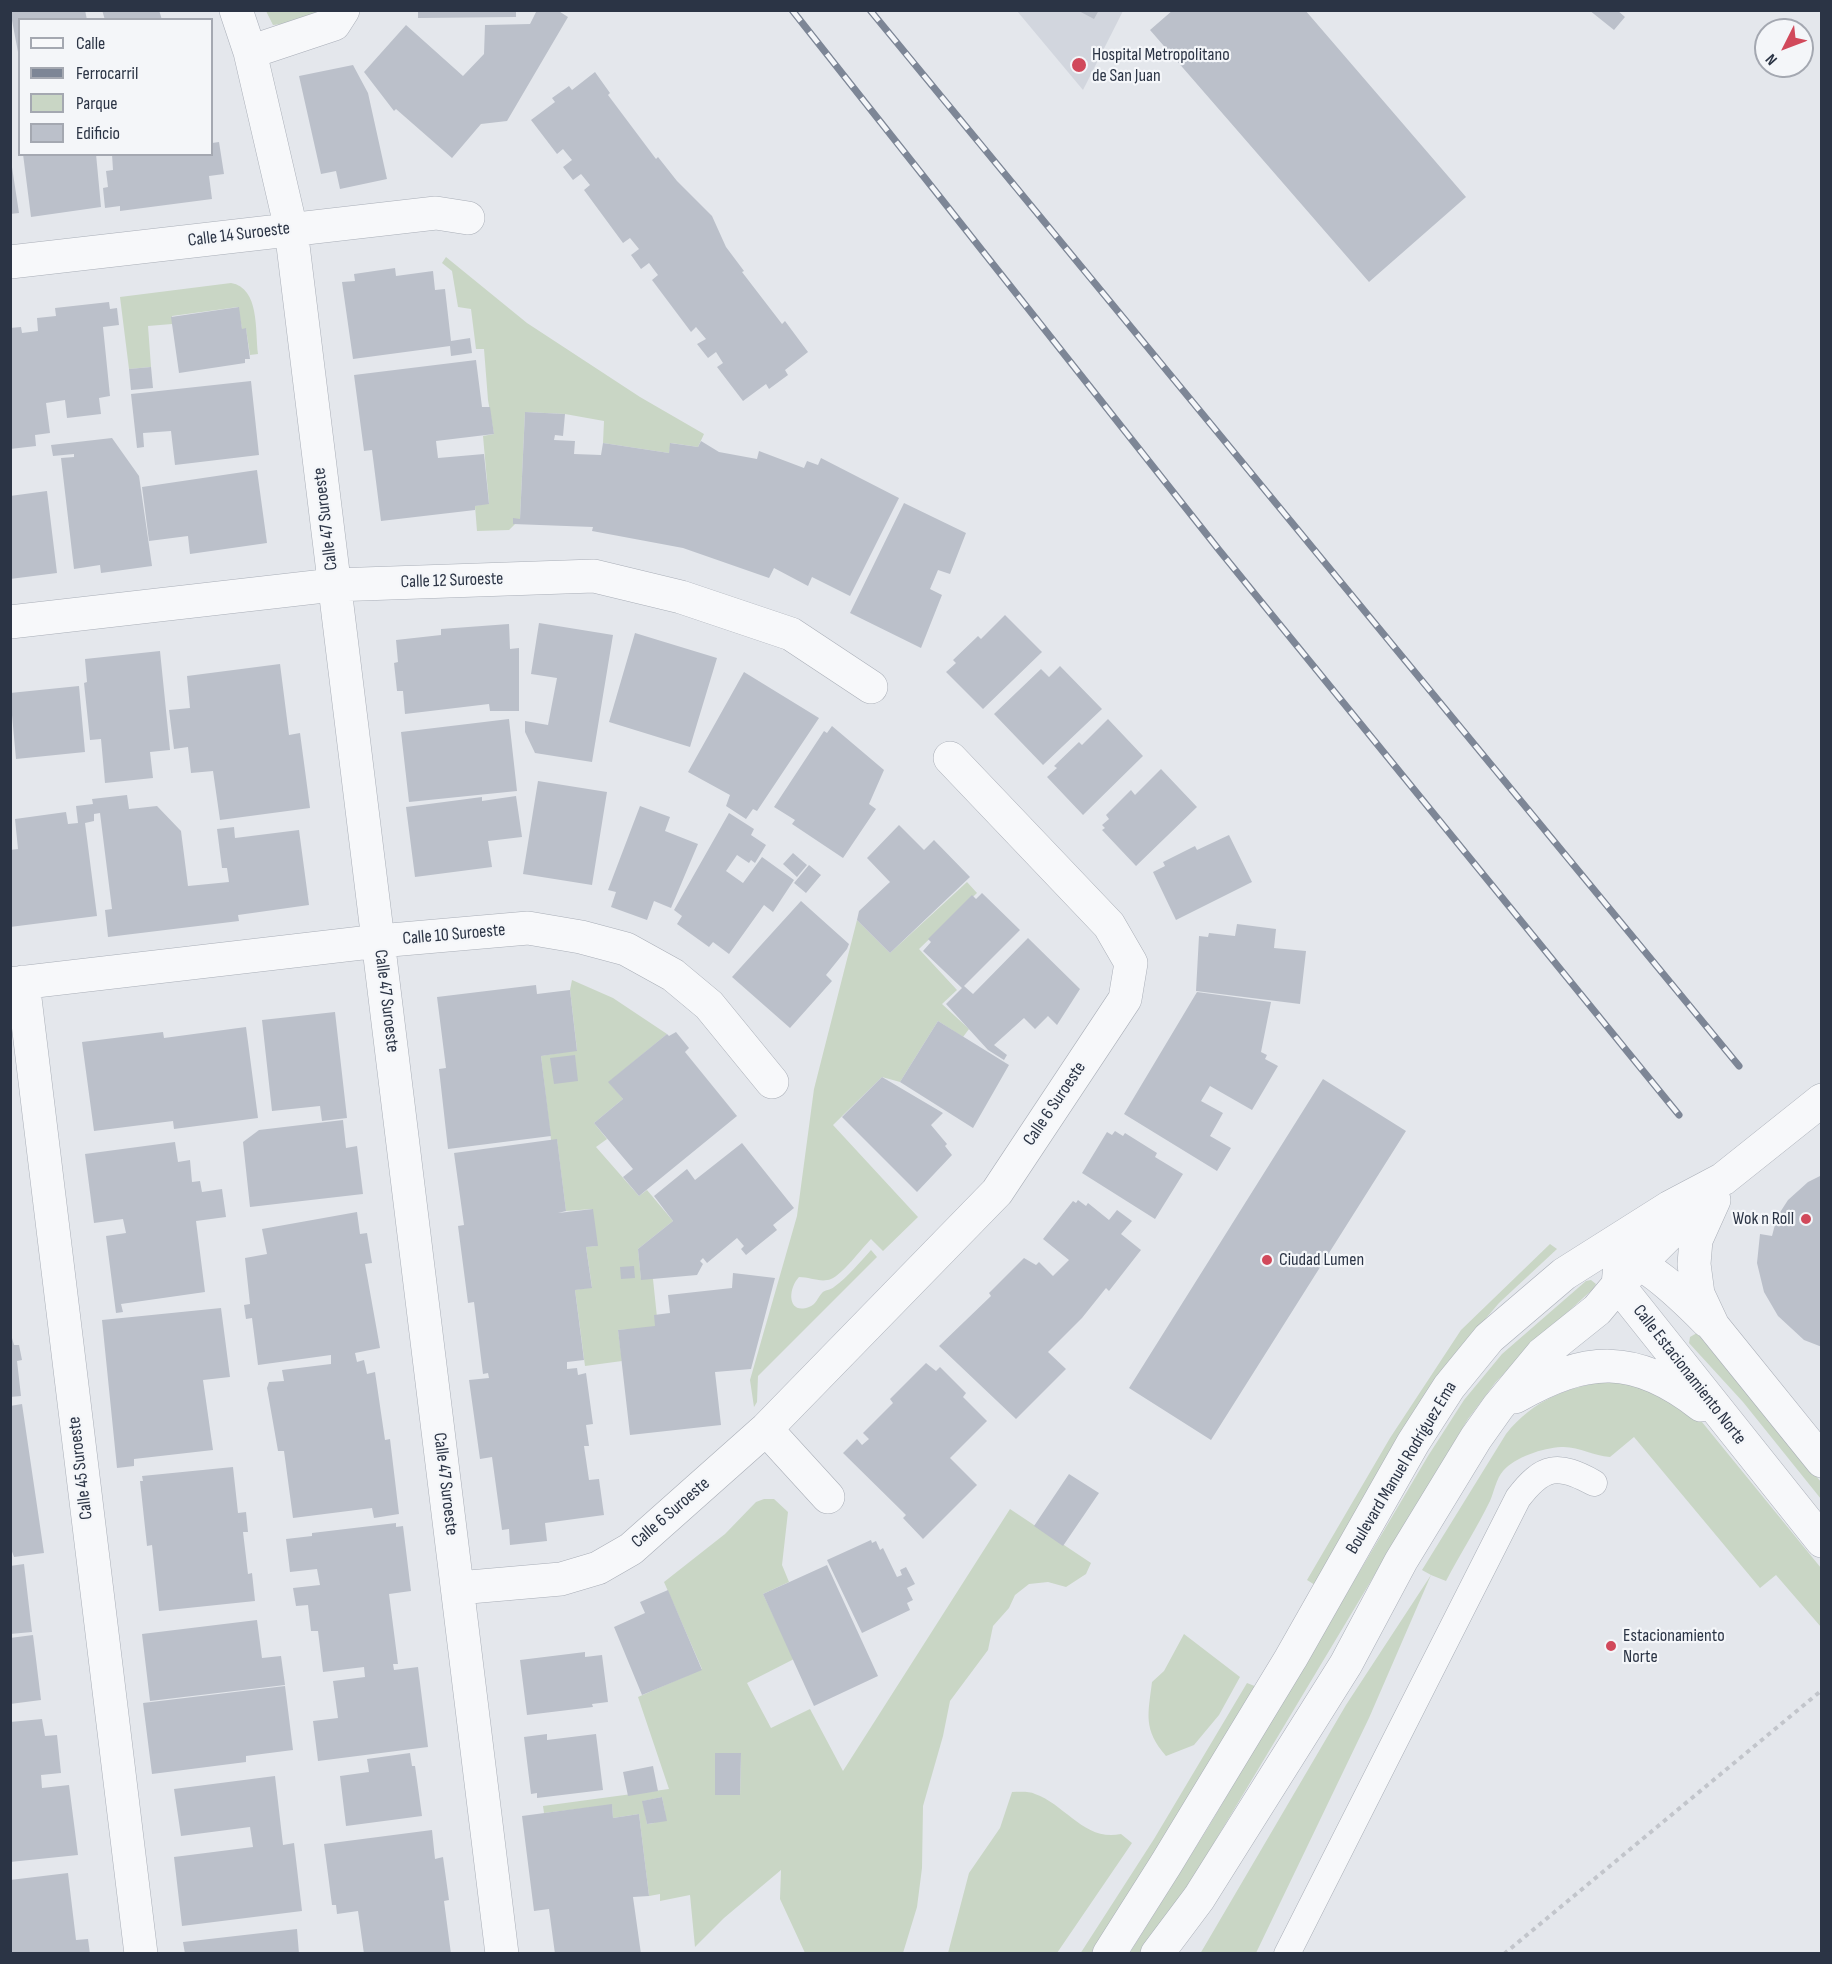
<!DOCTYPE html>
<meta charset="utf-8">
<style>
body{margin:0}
#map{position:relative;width:1832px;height:1964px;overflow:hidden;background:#e4e7ec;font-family:"Sofia Sans Condensed",sans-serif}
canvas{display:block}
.frame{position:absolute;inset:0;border:12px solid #2b3445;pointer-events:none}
.legend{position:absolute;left:18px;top:18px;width:195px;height:138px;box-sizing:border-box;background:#f4f6f9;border:2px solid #a4a8b1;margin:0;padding:8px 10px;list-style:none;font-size:18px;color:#2b3445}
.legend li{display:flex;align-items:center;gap:12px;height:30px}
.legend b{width:30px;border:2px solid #a4a8b1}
.north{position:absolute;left:1754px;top:18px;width:60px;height:60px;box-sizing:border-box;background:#f4f6f9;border:2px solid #a4a8b1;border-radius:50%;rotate:228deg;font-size:16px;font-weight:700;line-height:24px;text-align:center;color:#2b3445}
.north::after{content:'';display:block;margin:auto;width:21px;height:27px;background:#d1495b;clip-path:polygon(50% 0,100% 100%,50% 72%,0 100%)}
</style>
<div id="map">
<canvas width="1832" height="1964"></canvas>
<div class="frame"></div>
<ul class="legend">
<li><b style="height:8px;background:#f7f8fa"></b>Calle</li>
<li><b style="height:8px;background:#7d8696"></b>Ferrocarril</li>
<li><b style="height:16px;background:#c9d6c5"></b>Parque</li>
<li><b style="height:16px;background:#bbc0ca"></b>Edificio</li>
</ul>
<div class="north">N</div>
</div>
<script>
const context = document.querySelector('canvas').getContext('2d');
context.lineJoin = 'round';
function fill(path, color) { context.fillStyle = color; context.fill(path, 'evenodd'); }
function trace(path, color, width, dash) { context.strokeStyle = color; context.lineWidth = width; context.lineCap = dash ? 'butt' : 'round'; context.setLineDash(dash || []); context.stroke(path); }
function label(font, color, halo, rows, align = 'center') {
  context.font = font + ' "Sofia Sans Condensed",sans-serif'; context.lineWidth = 4.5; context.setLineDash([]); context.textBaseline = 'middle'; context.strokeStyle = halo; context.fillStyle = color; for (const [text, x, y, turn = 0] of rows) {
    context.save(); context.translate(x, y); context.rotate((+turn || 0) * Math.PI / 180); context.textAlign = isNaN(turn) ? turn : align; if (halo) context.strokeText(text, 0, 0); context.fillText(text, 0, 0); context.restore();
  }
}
const built = new Path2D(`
 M1017,11H1123L1083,90Z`);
const green = new Path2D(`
 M266,11H321L291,23L273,25Z
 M446,257L527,323L640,397L704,434L698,447L671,443L669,453L603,443L604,421L565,414L525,412L520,519L509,530L477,531L475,506L489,503L483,436L494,434L488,400L484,349H476L471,309L458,307L452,271L442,263Z
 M231,283C260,288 255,331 258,354L250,355L246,329H242L238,307L172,316V324L148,326L151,367L129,369L120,297Z
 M967,882L977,893L919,949L957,990L942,1004L969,1029L963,1037L938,1021L900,1082L882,1077L833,1125L918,1217L883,1251L871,1239C862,1248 842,1275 831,1279C821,1283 810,1277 799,1277C787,1290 788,1315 809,1307C817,1304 817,1298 822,1293C824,1290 831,1290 834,1287C848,1277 860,1262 871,1250L877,1257L758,1376L757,1402L754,1407L750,1380L797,1216L814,1089L857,920L890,953Z
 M572,980L613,998L667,1034L609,1082L623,1099L594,1123L607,1139L596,1147L639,1196L647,1190L673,1221L638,1249L641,1279H653L658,1327L618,1330L622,1361L585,1366L575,1290L592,1287L586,1247L597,1246L592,1209L566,1211L557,1140H551L541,1056L577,1050L570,990Z
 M1550,1244L1557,1249L1499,1303L1458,1351L1315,1585L1307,1580L1390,1438L1461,1330Z
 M1591,1280L1596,1284L1593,1289L1528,1348L1495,1383L1468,1419L1154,1943L1147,1953L1129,1954L1209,1826L1428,1456L1464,1400L1502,1354L1586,1281Z
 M1697,1333L1821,1482V1499L1743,1402L1689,1343L1690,1337Z
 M1609,1381L1632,1383L1693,1411L1821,1568V1627L1776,1575L1760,1588L1634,1437L1610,1457C1593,1456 1579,1446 1561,1447C1543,1448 1515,1457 1503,1471C1496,1479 1494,1492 1490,1501C1477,1528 1460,1554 1446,1581L1431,1575L1369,1718L1256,1953L1200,1954L1346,1705L1431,1575L1422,1570L1506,1434C1533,1400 1568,1387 1609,1381Z
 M764,1499H774L788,1512L782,1565L789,1582L763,1594L794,1659L747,1683L771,1728L810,1709L843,1771L1010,1509L1091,1563L1086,1574L1066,1587L1048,1582L1029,1584L1015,1595L1009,1608L993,1626L988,1650L950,1701L943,1736L923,1806L922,1868L917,1907L903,1953H805L780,1899L781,1870L724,1918L695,1947L690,1895L660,1901V1894L649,1896L639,1814L613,1818L612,1805L544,1813L543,1806L669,1789L638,1697L702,1669L664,1582L725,1534L756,1502ZM715,1753H741L740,1795H715ZM662,1797L665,1812L654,1823L647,1824L643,1801Z
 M1184,1634L1240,1677L1219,1715L1194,1745L1166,1756C1143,1729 1148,1715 1152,1682L1164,1671Z
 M1247,1683L1257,1687L1093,1953L1080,1954L1154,1839Z
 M1012,1792C1019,1792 1029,1791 1035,1794C1066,1805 1085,1842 1121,1834L1132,1843L1057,1953H948L969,1873L1000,1828Z`);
const building = new Path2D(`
 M10,10H85L87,20H20L18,52Z
 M102,10H159L162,20H105Z
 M418,10H516V17L418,18Z
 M537,10H557L568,17L507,121L481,124L452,158L396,109L394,111L364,72L406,25L463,76L484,54L485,25L530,24Z
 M1077,10H1099L1094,19Z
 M1173,10H1305L1466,197L1369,282L1150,30Z
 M1589,10H1617L1625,17L1614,30Z
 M353,65L368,93L387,179L340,189L336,171L321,174L299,76Z
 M595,72L610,93L608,95L656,159L658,157L677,181L712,216L726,247L744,271L742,272L782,324L785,321L808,352L785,370L788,375L769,389L766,384L743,401L717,367L723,363L716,352L708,358L697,344L706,339L696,327L691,332L652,280L658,275L649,263L641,269L631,255L639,249L630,238L623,243L584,190L590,185L581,174L573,180L563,167L572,160L563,149L557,154L531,120L555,102L552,98L569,86L572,90Z
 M219,142L224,174L209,176L212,199L120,211V206L105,208L103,188L108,187L106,171L113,170L112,154H212V143Z
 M10,154L19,213L10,214Z
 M23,154H96L101,207L31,217Z
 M395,268L396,276L433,271L435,290L445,289L451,341L470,338L472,353L451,356L450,346L353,359L342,282L355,281L354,274Z
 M109,302L110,309L117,308L119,325L103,327L110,396L99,398L101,414L67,418L65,400L46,403L50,433L35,435L36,446L10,449V328L21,327L22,333L38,331L37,318L56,316L55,308Z
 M239,307L242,329L246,328L250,359H245V363L179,373L171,317Z
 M476,360L482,407H490L494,434L436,441L438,458L484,454L489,504L475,506V510L381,521L372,450L364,451L354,375Z
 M151,367L153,388L131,390L129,369Z
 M251,381L259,455L175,465L171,431L143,433L144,447L137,448L131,394Z
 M525,412L565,414L563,436L555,435L554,440L575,441L574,454L601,455L603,443L669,453L670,443L698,447L701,441L719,452L757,459L759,451L804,468L807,461L818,465L821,458L899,498L850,596L812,577L808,586L774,568L769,578L683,548L592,531L593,527L513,524V518L520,519Z
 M112,438L139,476L152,566L101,573L100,565L74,569L61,458L74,457V454L53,456L51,445Z
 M257,470L267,543L190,554L188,536L149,541L142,487Z
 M47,491L57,573L10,579V496Z
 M904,503L966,533L950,574L938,570L930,589L942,595L921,648L850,613Z
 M1005,615L1042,652L983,709L946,672L956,663L953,660L978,636L981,639Z
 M539,623L613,635L592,762L535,753L525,732V721L548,725L557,678L531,674Z
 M509,624L510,649L519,648V711H490L489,704L405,714L403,691H397L394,663L398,662L396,640L441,635V629Z
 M635,633L717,658L690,747L609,722Z
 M160,651L170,750L150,752L153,778L105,783L101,739L90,740L84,683L87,682L85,659Z
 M280,664L289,735L300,733L310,808L220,820L213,771L191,773L188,747L174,749L169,710L190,708L187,676Z
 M1060,666L1102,709L1043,765L994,714L1041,669L1049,677Z
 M744,672L819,718L757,811L753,809L746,819L726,806L730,795L688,772Z
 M79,686L85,752L16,759L10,693Z
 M509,719L517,791L409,802L401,732Z
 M1108,719L1143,756L1083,815L1047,777L1057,768L1054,766L1079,742L1082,745Z
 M832,726L884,770L869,804L876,809L843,858L792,824L795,820L774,807L824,731L827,733Z
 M1161,769L1197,807L1136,866L1102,830L1105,828L1102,825L1109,819L1106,815L1131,790L1135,795Z
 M538,781L607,792L592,885L523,874Z
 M127,795L129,809L157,806L181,831L188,886L229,882L227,868H222L217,829L234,827L235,838L299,830L309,905L238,915L239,921L108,937L105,910L112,909L100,813L94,814V821L85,823L97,916L10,927V850L18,849L15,819L66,812L68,824L78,823L76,806L93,804L92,799Z
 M516,796L522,837L488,841L492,867L415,877L406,807L482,797V801Z
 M640,806L670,817L665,831L698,844L671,908L654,901L647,920L611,907L616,892L608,890Z
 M729,813L754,829L751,835L766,845L755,863L751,860L749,863L737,855L726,871L743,883L762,857L794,880L773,912L764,905L729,954L713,942L709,947L677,924L682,916L674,910Z
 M899,825L924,850L934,840L970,877L890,953L857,920L859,911L890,882L867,858Z
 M1229,835L1252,882L1176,920L1153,872L1165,866L1163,862L1195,846L1197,850Z
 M793,853L807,865L797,877L783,864Z
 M809,865L821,875L806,893L794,883Z
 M982,893L1020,930L964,986L973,994L1028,938L1080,989L1057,1025L1048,1016L1035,1029L1024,1018L994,1045L1007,1055L1004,1060L988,1050L946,1004L962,988L923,951L931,942L928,939L972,895L976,899Z
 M801,901L849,944L847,949L826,975L832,981L790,1028L732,977Z
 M1237,924L1276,929L1274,948L1306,951L1300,1004L1196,991L1199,936L1208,937L1209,933L1235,936Z
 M536,985L537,994L570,990L577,1051L541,1056L551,1136L448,1149L439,1069L446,1068L437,997Z
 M1197,992L1271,1002L1261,1052L1267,1055L1265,1059L1278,1066L1252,1110L1210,1086L1201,1101L1223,1113L1210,1136L1231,1148L1217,1171L1124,1114Z
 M335,1012L347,1118L322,1121L320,1106L272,1111L262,1020Z
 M938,1021L1009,1065L973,1128L900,1082Z
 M246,1027L258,1118L174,1129L173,1121L94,1131L82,1042L163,1032L164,1038Z
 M676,1032L689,1048L685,1052L737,1116L639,1196L623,1177L633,1169L594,1123L623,1099L608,1082L667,1034L669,1036Z
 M575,1055L578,1081L554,1084L550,1058Z
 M882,1077L943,1113L931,1125L947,1144L945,1146L952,1155L917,1192L842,1117Z
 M1323,1079L1406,1131L1211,1440L1129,1388Z
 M343,1120L346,1148L357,1146L363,1194L250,1207L243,1142L259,1130Z
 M1115,1131L1123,1136L1125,1133L1157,1153L1155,1157L1183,1174L1155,1219L1082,1173L1107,1132L1112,1135Z
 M557,1139L566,1211L558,1213L593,1209L598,1246L586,1247L592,1288L575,1290L584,1360L567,1362V1369L577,1368L578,1375L586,1373L593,1424L586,1425L589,1446H584L589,1480L599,1479L604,1515L545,1523L547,1541L510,1545L509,1529L502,1530L492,1457L480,1459L469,1380L489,1378L488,1373L483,1374L474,1302L468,1303L458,1226L464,1225L454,1153Z
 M175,1142L178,1162L190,1160L192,1182L200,1181L202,1192L222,1189L226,1217L196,1221L205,1292L121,1304L123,1312L116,1313L106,1236L126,1233L123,1219L94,1223L85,1154Z
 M742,1143L794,1208L773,1225L777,1230L746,1255L741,1249L744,1246L737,1238L707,1263L703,1258L700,1261L703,1264L697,1275L641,1280L638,1249L673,1221L654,1196L687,1169L695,1180Z
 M1822,1175V1347L1804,1340L1778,1316L1764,1292L1757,1263L1760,1234L1772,1236L1777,1217L1788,1200L1808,1182Z
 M1078,1200L1086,1206L1088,1203L1109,1220L1117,1210L1132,1221L1121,1234L1141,1250L1109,1291L1106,1288L1082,1318L1048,1352L1066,1369L1016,1419L939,1346L991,1296L989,1293L1024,1258L1036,1265L1039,1262L1053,1276L1069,1260L1043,1239L1073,1201L1076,1203Z
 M357,1212L360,1234L367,1233L372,1263L365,1264L380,1348L355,1353L357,1362L364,1360L367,1374L375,1372L385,1440L390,1439L399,1514L374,1518L372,1508L293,1518L284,1451H278L267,1388L269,1382L284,1381L282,1370L331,1364V1355L258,1365L252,1318L246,1319L244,1305L250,1304L245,1258L267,1254L262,1229Z
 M634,1266L635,1278L621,1279L620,1267Z
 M733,1273L775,1278L751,1369L715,1372L721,1425L630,1435L618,1330L655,1326L654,1315L670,1313L668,1295L732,1288Z
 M221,1308L230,1377L203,1380L213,1450L134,1459V1466L117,1468L102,1320Z
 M10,1331L14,1345H19L22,1360L17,1361L21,1396L10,1397Z
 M926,1363L936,1371L940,1367L966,1393L963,1397L987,1421L950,1458L977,1485L923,1539L903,1518L906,1515L843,1453L857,1439L862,1445L869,1439L863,1433L893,1403L890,1399Z
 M22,1404L44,1553L14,1557L10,1546V1406Z
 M233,1467L238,1513L246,1512L248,1532H243L248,1574L252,1573L255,1601L159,1611L152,1545L147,1546L140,1481H143L142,1476Z
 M1069,1474L1099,1493L1063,1546L1034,1526Z
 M396,1523V1527L403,1526L411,1591L389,1594L398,1664H393L394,1670L418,1667L428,1747L318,1761L313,1721L338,1718L333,1681L365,1677L364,1667L323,1672L318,1631H311L308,1605L296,1606L293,1588L320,1585L317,1569L290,1572L286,1539L312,1536V1533Z
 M871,1540L872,1543L876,1541L880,1550L883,1548L897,1577L902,1575L900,1570L906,1567L915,1584L907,1588L913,1600L907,1603L910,1610L862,1633L827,1560Z
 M24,1564L32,1632L10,1634V1566Z
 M827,1565L878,1676L814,1706L763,1594Z
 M668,1590L702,1670L642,1695L614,1627L645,1613L640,1602Z
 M257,1620L262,1658L281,1656L285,1685L150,1701L142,1634Z
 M33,1635L41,1700L10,1704V1638Z
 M585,1652V1657L602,1655L608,1702L592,1704L593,1707L527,1715L520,1660Z
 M285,1686L293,1750L246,1756V1762L152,1774L143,1703Z
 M42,1719L45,1736L57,1735L61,1773L41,1775L42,1788L69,1785L78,1855L10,1862V1722Z
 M547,1734V1740L596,1734L603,1790L537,1798V1793L531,1794L524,1737Z
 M410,1753L412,1766H415L422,1816L346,1826L340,1776L369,1772L367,1759Z
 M715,1753H741L740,1795H715Z
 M653,1766L658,1791L628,1796L623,1772Z
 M275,1776L283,1845L294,1843L302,1911L182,1926L174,1857L253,1847L250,1827L181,1836L174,1789Z
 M662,1797L667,1821L647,1824L642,1801Z
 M612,1804L613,1818L639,1814L649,1896L633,1897L641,1954H555L549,1909L534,1911L522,1816Z
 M432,1830L435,1859L443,1857L449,1900L444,1901L451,1954H364L358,1911L337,1914L336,1905H332L324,1844Z
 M68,1873L76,1940L88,1939L90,1954H10V1880Z
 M297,1929L299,1954H185L183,1942Z`);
const path = new Path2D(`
 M1504,1954L1822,1690`);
const service = new Path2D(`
 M1287,1954L1518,1498C1543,1465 1558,1463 1594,1483`);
const minor = new Path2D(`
 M236,10L250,52L291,229L502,1954
 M250,52L334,24L343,10
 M10,262L436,213L468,218
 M10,622L333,585L594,576L681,597L791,634L871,687
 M23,982L141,1954
 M10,984L379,941L528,928L581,937L626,949L673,975L709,1005L772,1082
 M1714,1200L1696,1240L1694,1264L1698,1294L1713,1326L1822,1461
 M1618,1259C1643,1256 1690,1304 1707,1321
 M1620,1264L1618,1285L1822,1541
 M1515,1397C1587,1356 1634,1353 1701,1405
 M766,1429L828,1497
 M458,1588L561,1579L598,1568L631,1549L766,1429L997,1192L1125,999L1131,963L1109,925L950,758
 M1109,1954L1166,1864L1291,1658L1413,1443L1449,1387L1489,1338L1564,1274L1670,1207L1723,1179L1822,1100
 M1157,1954L1199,1898L1346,1664L1401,1561L1476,1438L1498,1407L1542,1354L1597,1310L1618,1285L1699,1204`);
const rail = new Path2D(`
 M792,10L1219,550L1679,1115
 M870,10L1739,1066`);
const markers = [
 [1079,65,8,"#d1495b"],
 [1806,1219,6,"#d1495b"],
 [1267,1260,6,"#d1495b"],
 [1611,1646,6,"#d1495b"]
];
const poiNames = [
 ["Hospital Metropolitano",1092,55],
 ["de San Juan",1092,76],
 ["Wok n Roll",1794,1219,"right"],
 ["Ciudad Lumen",1279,1260],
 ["Estacionamiento",1623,1636],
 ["Norte",1623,1657]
];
const streetNames = [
 ["Calle 14 Suroeste",239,235,-7],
 ["Calle 47 Suroeste",326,519,-97],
 ["Calle 12 Suroeste",452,581,-2],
 ["Calle 10 Suroeste",454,935,-5],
 ["Calle 47 Suroeste",386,1001,83],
 ["Calle 6 Suroeste",1055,1104,-56],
 ["Calle Estacionamiento Norte",1689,1375,52],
 ["Calle 45 Suroeste",81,1468,-97],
 ["Boulevard Manuel Rodríguez Ema",1402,1468,-59],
 ["Calle 47 Suroeste",445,1484,83],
 ["Calle 6 Suroeste",671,1513,-41]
];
fill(built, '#d2d6de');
fill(green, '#c9d6c5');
fill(building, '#bbc0ca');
trace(service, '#a9aeb7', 27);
trace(minor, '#a9aeb7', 34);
trace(path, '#c2c5cb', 4, [4.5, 4.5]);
trace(service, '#f7f8fa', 26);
trace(minor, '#f7f8fa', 33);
trace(rail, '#7d8696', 7);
trace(rail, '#f4f6f9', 4.5, [14]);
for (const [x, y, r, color] of markers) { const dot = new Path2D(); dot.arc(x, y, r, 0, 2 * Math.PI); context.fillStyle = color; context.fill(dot); trace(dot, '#f4f6f9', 2); }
label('18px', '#2b3445', '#f4f6f9', poiNames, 'left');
label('18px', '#2b3445', '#f4f6f9', streetNames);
</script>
